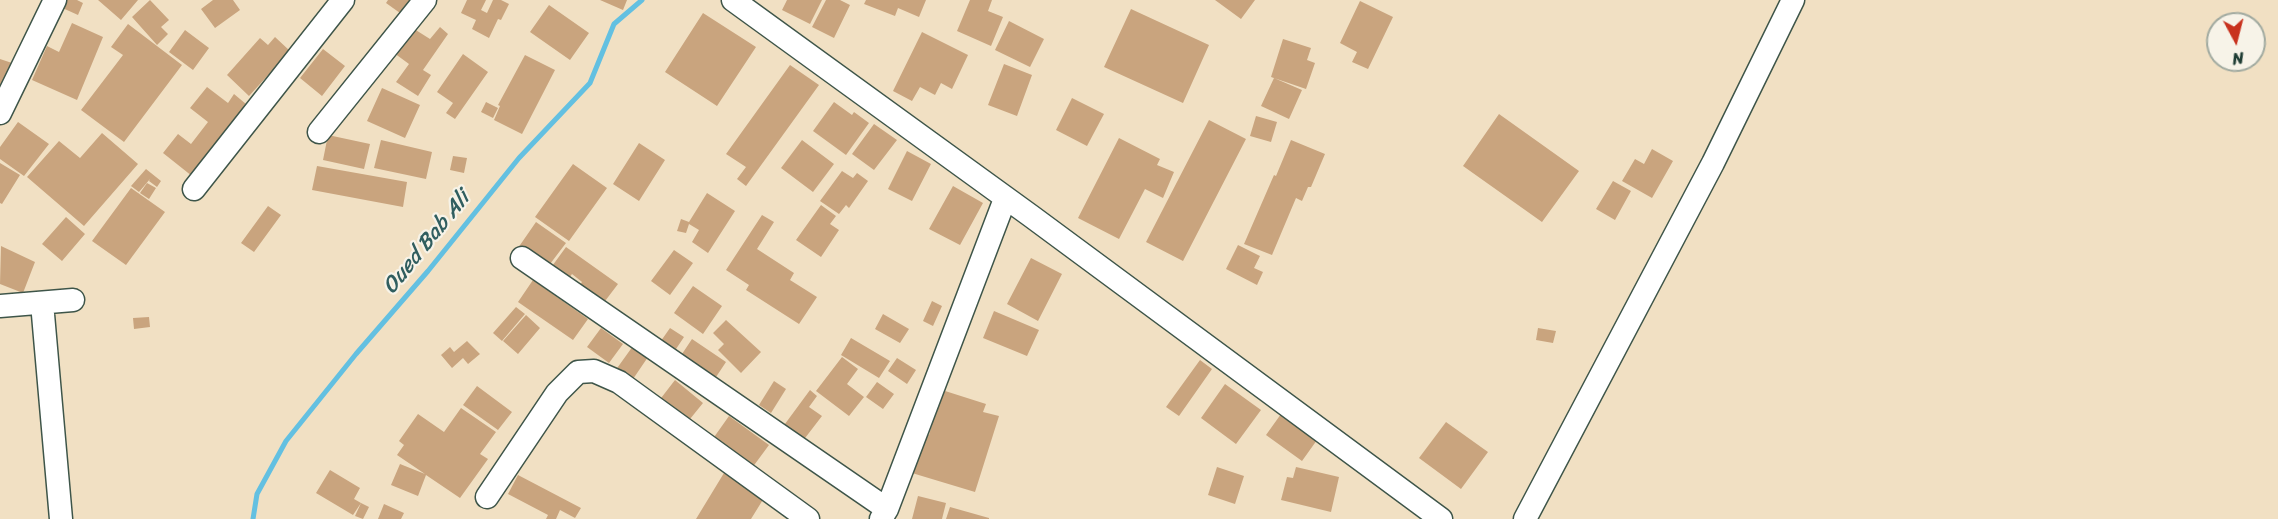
<!DOCTYPE html>
<style>
body{margin:0}
#map{position:relative;width:2278px;height:519px;overflow:hidden;background:#f1e0c3;font-family:Sriracha,sans-serif}
canvas{display:block}
.north{position:absolute;left:2206px;top:12px;width:60px;height:60px;box-sizing:border-box;background:#f7f3e8;border:2px solid #a1aaa0;border-radius:50%;rotate:173deg;font-size:16px;font-weight:700;line-height:24px;text-align:center;color:#1f3d34}
.north::after{content:'';display:block;margin:auto;width:21px;height:27px;background:#c8321e;clip-path:polygon(50% 0,100% 100%,50% 72%,0 100%)}
</style>
<div id="map">
<canvas width="2278" height="519"></canvas>
<div class="north">N</div>
</div>
<script>
const context = document.querySelector('canvas').getContext('2d');
context.lineJoin = 'round';
function trace(path, color, width, dash) { context.strokeStyle = color; context.lineWidth = width; context.lineCap = dash ? 'butt' : 'round'; context.setLineDash(dash || []); context.stroke(path); }
function fill(path, color) { context.fillStyle = color; context.fill(path, 'evenodd'); }
function label(font, color, halo, rows, align = 'center') {
  context.font = font + ' Sriracha,sans-serif'; context.lineWidth = 4.5; context.setLineDash([]); context.textBaseline = 'middle'; context.strokeStyle = halo; context.fillStyle = color; for (const [text, x, y, turn = 0] of rows) {
    context.save(); context.translate(x, y); context.rotate((+turn || 0) * Math.PI / 180); context.textAlign = isNaN(turn) ? turn : align; if (halo) context.strokeText(text, 0, 0); context.fillText(text, 0, 0); context.restore();
  }
}
const stream = new Path2D(`
 M253,519L257,494L286,441L356,354L428,271L519,158L590,83L614,24L642,0`);
const building = new Path2D(`
 M61,0H77L83,3L78,15L58,6Z
 M98,0H138L121,20Z
 M150,0L169,20L161,27L168,34L157,45L132,17Z
 M213,0H233L240,10L215,28L201,9Z
 M388,0H420L407,18L386,3Z
 M467,0H486L481,10L487,13L493,0H501L509,4L501,20L498,19L489,38L472,29L476,20L461,13Z
 M600,0H627L623,10Z
 M787,0H822L810,24L782,10Z
 M826,0H840L850,5L834,38L812,27Z
 M866,0H926L919,17L898,8L895,16L864,4Z
 M970,0H992L988,11L1003,17L991,46L957,31Z
 M1215,0H1255L1241,19Z
 M1360,1L1393,17L1368,69L1352,62L1357,52L1340,43Z
 M549,5L589,33L570,60L530,32Z
 M1131,9L1209,45L1183,103L1104,67Z
 M703,13L756,47L717,106L665,72Z
 M1009,21L1044,39L1030,67L995,50Z
 M72,23L103,37L77,100L32,80L47,46L59,52Z
 M128,24L182,65L124,142L81,110L123,55L111,47Z
 M411,27L430,39L440,27L448,34L423,70L431,75L418,96L396,82L409,64L394,53Z
 M185,30L209,48L193,70L169,52Z
 M922,32L968,55L952,89L941,83L935,95L920,87L912,101L893,91Z
 M275,37L290,51L249,96L227,75L260,38L268,45Z
 M1283,39L1311,48L1307,60L1315,63L1306,89L1271,77Z
 M323,49L345,66L322,96L300,78Z
 M463,54L488,72L455,119L446,113L453,103L437,92Z
 M525,55L555,70L522,134L494,120L500,106L498,105Z
 M0,59L12,63L0,88Z
 M1004,64L1032,75L1017,116L988,105Z
 M790,65L819,85L746,186L737,179L746,167L726,154Z
 M1274,78L1302,90L1289,119L1261,106Z
 M207,87L228,103L234,94L252,109L197,180L163,153L178,134L191,144L208,122L190,108Z
 M382,88L420,105L405,138L367,121Z
 M1072,98L1104,114L1087,146L1056,130Z
 M486,102L498,108L493,118L481,112Z
 M834,102L852,115L854,112L869,123L846,155L813,131Z
 M1499,114L1579,171L1542,222L1463,166Z
 M1256,116L1277,122L1271,142L1250,136Z
 M1209,120L1246,139L1183,261L1146,242Z
 M18,122L49,144L24,176L0,159V147Z
 M874,124L897,140L874,170L852,154Z
 M102,133L138,164L84,226L27,177L59,141L80,158Z
 M328,135L370,144L364,169L323,160Z
 M1119,138L1160,159L1157,165L1174,172L1163,198L1145,189L1119,239L1078,218Z
 M381,140L432,152L426,179L374,168Z
 M802,140L834,164L813,192L781,168Z
 M1291,140L1325,154L1311,187H1308L1302,201L1296,198L1272,255L1244,244L1274,175L1276,176Z
 M639,143L665,160L639,201L613,184Z
 M1652,149L1673,161L1652,198L1622,181L1635,159L1644,164Z
 M907,151L931,164L912,201L888,189Z
 M453,156L467,158L464,173L450,170Z
 M0,163L20,175L2,204L0,203Z
 M573,164L607,188L569,241L535,217Z
 M317,166L407,182L403,207L312,190Z
 M146,169L161,181L157,187L149,181L150,179L139,192L131,186Z
 M842,171L853,178L857,173L868,181L849,208L846,205L839,214L820,201Z
 M1613,181L1631,191L1615,220L1596,209Z
 M147,183L156,188L149,199L140,193Z
 M953,186L983,203L960,245L929,229Z
 M131,188L165,212L126,265L92,241Z
 M707,193L735,211L708,253L692,242L699,230L689,224L686,233L677,231L681,219L689,222Z
 M821,205L836,216L830,224L839,230L821,257L796,240Z
 M268,206L281,215L254,252L241,243Z
 M762,215L774,222L757,249L794,273L790,280L817,297L799,324L746,290L749,285L726,270Z
 M66,217L85,234L62,261L42,244Z
 M536,222L566,243L547,268L518,248Z
 M1238,245L1260,256L1254,268L1263,272L1257,285L1226,269Z
 M1,246L35,262L23,293L0,284Z
 M566,247L618,284L599,309L575,292L582,282L572,274L567,281L550,269Z
 M674,250L693,263L670,295L651,281Z
 M1031,258L1062,274L1038,321L1007,304Z
 M533,280L588,319L573,340L518,302Z
 M693,286L722,306L703,334L674,313Z
 M932,301L942,306L933,326L923,321Z
 M516,307L525,314L502,341L493,333Z
 M994,311L1039,330L1027,356L983,338Z
 M883,314L909,329L900,343L875,329Z
 M526,315L540,328L518,354L503,341Z
 M149,317L150,327L134,329L133,318Z
 M726,320L761,352L741,373L718,350L724,344L713,333Z
 M601,328L623,344L609,363L587,347Z
 M670,328L684,337L670,358L656,348Z
 M1538,328L1556,331L1553,343L1536,340Z
 M851,338L890,361L879,378L841,355Z
 M692,339L726,362L710,386L676,363Z
 M467,341L480,354L468,364L463,358L452,368L441,355L450,347L454,352Z
 M633,346L648,357L631,382L615,371Z
 M842,357L858,369L847,384L864,397L849,416L816,391Z
 M897,358L916,370L907,384L888,371Z
 M1200,360L1212,369L1179,416L1166,407Z
 M675,380L703,403L686,424L658,402Z
 M774,381L786,389L771,413L759,405Z
 M877,382L894,394L883,409L866,397Z
 M1225,384L1261,410L1236,444L1201,418Z
 M477,386L512,412L498,430L463,405Z
 M810,390L817,396L809,407L822,416L802,442L782,428Z
 M942,390L986,404L983,412L999,416L975,492L912,473L925,433L929,435Z
 M461,408L496,432L480,454L488,459L460,498L426,475L418,496L391,485L400,464L425,474L397,455L404,445L399,441L418,414L444,432Z
 M1281,414L1317,440L1302,461L1266,435Z
 M729,416L769,445L752,468L712,440Z
 M1446,422L1488,452L1461,489L1419,458Z
 M1217,467L1244,476L1235,504L1208,495Z
 M1296,467L1339,477L1331,512L1281,500L1287,477L1293,478Z
 M330,470L360,488L354,499L361,503L353,515L316,493Z
 M724,473L764,498L751,519H696Z
 M518,475L581,508L575,518L560,510L556,519H546L548,515L508,494Z
 M918,496L946,503L942,519H912Z
 M361,503L369,507L363,519L355,516Z
 M384,504L404,513L401,519H378Z
 M950,507L989,518V519H946Z`);
const minor = new Path2D(`
 M733,0L1031,216L1441,519
 M0,113L55,0
 M319,132L425,0
 M194,189L343,0
 M522,258L887,509
 M42,303L61,519
 M0,306L73,300
 M487,497L557,393L578,372L594,371L619,382L808,519
 M881,519L887,509L1005,199
 M1525,519L1713,163L1793,0`);
const waterNames = [
 ["Oued Bab Ali",427,243,-51]
];
trace(stream, '#63c0e1', 5);
fill(building, '#c9a47e');
trace(minor, '#3e5549', 25);
trace(minor, '#fff', 22);
label('italic 22px', '#305e5f', '#f7f3e8', waterNames);
</script>
